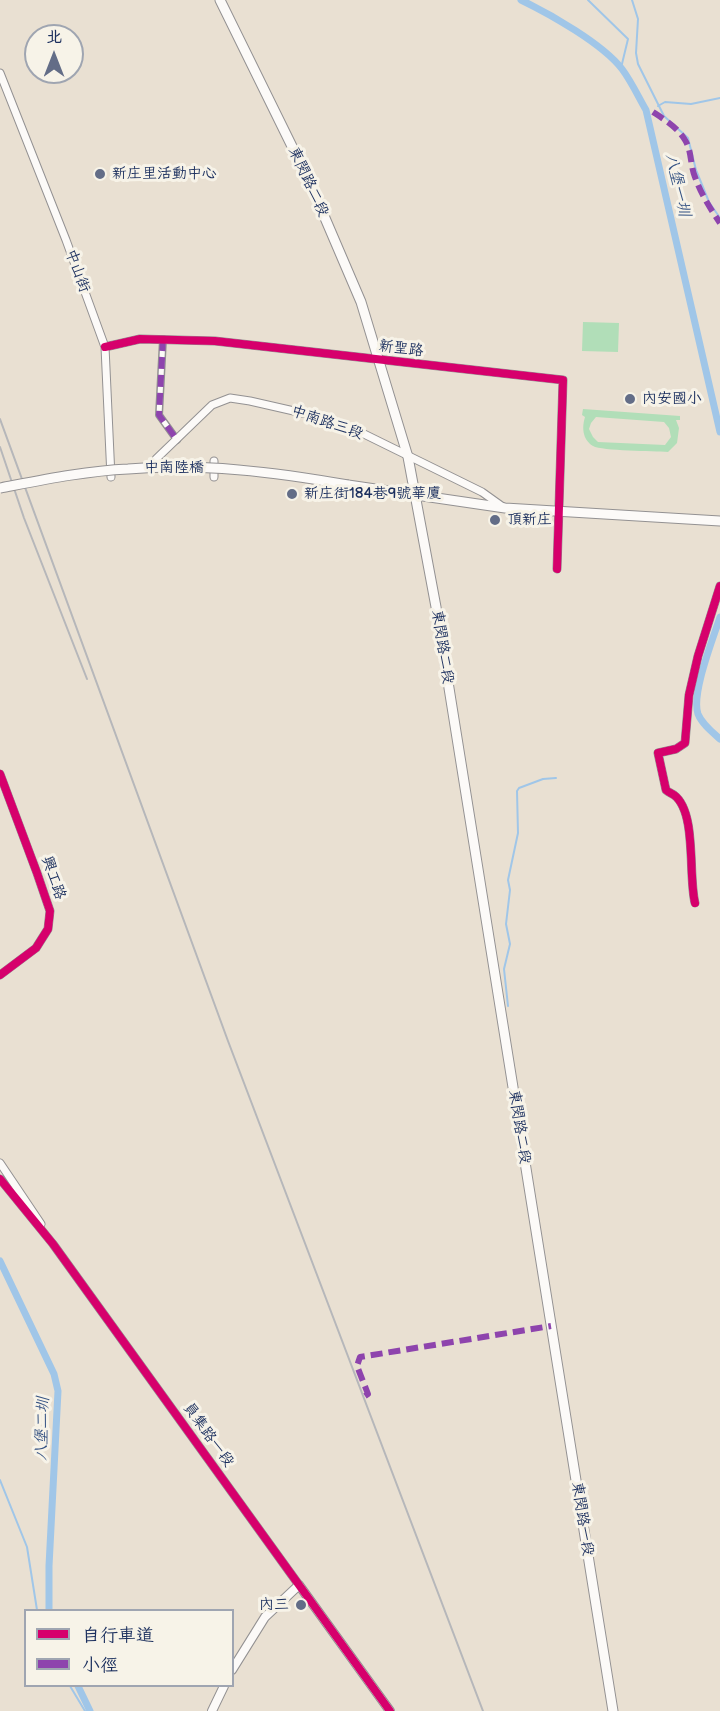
<!DOCTYPE html>
<meta charset="utf-8">
<style>
body{margin:0}
#map{position:relative;width:720px;height:1711px;overflow:hidden;background:#e9e0d2;font-family:"Balsamiq Sans","LXGW WenKai TC",sans-serif}
canvas{display:block}
.legend{position:absolute;left:24px;top:1609px;width:210px;height:78px;box-sizing:border-box;background:#f7f3e8;border:2px solid #9fa5b1;margin:0;padding:8px 10px;list-style:none;font-size:18px;color:#1b2f5e}
.legend li{display:flex;align-items:center;gap:12px;height:30px}
.legend b{width:30px;border:2px solid #9fa5b1}
.north{position:absolute;left:24px;top:24px;width:60px;height:60px;box-sizing:border-box;background:#f7f3e8;border:2px solid #9fa5b1;border-radius:50%;rotate:0deg;font-size:16px;font-weight:700;line-height:24px;text-align:center;color:#1b2f5e}
.north::after{content:'';display:block;margin:auto;width:21px;height:27px;background:#636d87;clip-path:polygon(50% 0,100% 100%,50% 72%,0 100%)}
</style>
<div id="map">
<canvas width="720" height="1711"></canvas>
<ul class="legend">
<li><b style="height:8px;background:#d6006c"></b>自行車道</li>
<li><b style="height:8px;background:#8e44ad"></b>小徑</li>
</ul>
<div class="north">北</div>
</div>
<script>
const context = document.querySelector('canvas').getContext('2d');
context.lineJoin = 'round';
function fill(path, color) { context.fillStyle = color; context.fill(path, 'evenodd'); }
function trace(path, color, width, dash) { context.strokeStyle = color; context.lineWidth = width; context.lineCap = dash ? 'butt' : 'round'; context.setLineDash(dash || []); context.stroke(path); }
function label(font, color, halo, rows, align = 'center') {
  context.font = font + ' "Balsamiq Sans","LXGW WenKai TC",sans-serif'; context.lineWidth = 6; context.setLineDash([]); context.textBaseline = 'middle'; context.strokeStyle = halo; context.fillStyle = color; for (const [text, x, y, turn = 0] of rows) {
    context.save(); context.translate(x, y); context.rotate((+turn || 0) * Math.PI / 180); context.textAlign = isNaN(turn) ? turn : align; if (halo) context.strokeText(text, 0, 0); context.fillText(text, 0, 0); context.restore();
  }
}
const green = new Path2D(`
 M583,322L619,323L618,352L582,351Z
 M583,409L680,416V420H676L679,428L677,443L668,452C654,451 602,451 593,446C582,439 582,427 585,417L582,415ZM596,417L664,422L669,428L671,437L665,445L598,442L593,437L589,429L591,423Z`);
const stream = new Path2D(`
 M588,0L628,39L621,68
 M632,0L638,19L636,53L638,64L664,116L688,138L696,170L709,202L720,218
 M658,106L665,102L691,104L720,98
 M508,1006L504,969L510,944L506,924L510,890L508,880L518,833L517,791L519,788L543,779L556,778
 M0,1480L27,1547L37,1610
 M70,1686L85,1711`);
const canal = new Path2D(`
 M521,0C550,14 603,44 622,69C631,81 638,96 646,110L720,432
 M720,617C713,639 691,694 698,714C702,724 712,732 720,739
 M0,1261L54,1374L58,1391L49,1566V1610
 M78,1686L90,1711`);
const pedestrian = new Path2D(`
 M163,339L159,415L177,440`);
const minor = new Path2D(`
 M0,73L66,240L105,347L111,477
 M105,347L140,339L215,341L563,380L557,569
 M156,459L212,405L230,398L250,401L307,414L362,433L482,492L503,507
 M214,461V477
 M0,774L37,873L50,911L48,929L36,948L0,975
 M695,903C688,875 697,812 674,795C671,793 668,792 666,790L658,753L676,749L685,743L689,695L698,656L720,586
 M0,1163L41,1224
 M0,1179L53,1244L299,1585`);
const tertiary = new Path2D(`
 M232,1670L265,1617L299,1585L390,1711
 M212,1711L224,1686`);
const secondary = new Path2D(`
 M220,0L310,183L361,302L408,457L436,607L613,1711
 M348,485L505,508L720,521`);
const rail = new Path2D(`
 M0,419L228,1041L483,1711
 M0,447L24,518L87,679`);
const secondaryBridge = new Path2D(`
 M0,488C42,480 85,471 128,469C202,463 275,472 348,485`);
const quiet = new Path2D(`
 M653,112C665,120 678,128 685,140C692,151 690,165 695,177C701,194 710,208 720,223
 M163,339L159,415L177,440
 M365,1396L368,1394L357,1366L360,1357L551,1326`);
const cycleway = new Path2D(`
 M105,347L140,339L215,341L563,380L557,569
 M0,774L37,873L50,911L48,929L36,948L0,975
 M695,903C688,875 697,812 674,795C671,793 668,792 666,790L658,753L676,749L685,743L689,695L698,656L720,586
 M0,1179L53,1244L390,1711`);
const markers = [
 [100,174,6,"#636d87"],
 [630,399,6,"#636d87"],
 [292,494,6,"#636d87"],
 [495,520,6,"#636d87"],
 [301,1605,6,"#636d87"]
];
const poiNames = [
 ["新庄里活動中心",112,174],
 ["內安國小",642,399],
 ["新庄街184巷9號華廈",304,494],
 ["頂新庄",507,520],
 ["內三",289,1605,"right"]
];
const streetNames = [
 ["東閔路二段",308,182,65],
 ["中山街",77,271,70],
 ["新聖路",401,349,7],
 ["中南路三段",327,423,19],
 ["中南陸橋",174,468],
 ["東閔路二段",442,647,81],
 ["興工路",53,878,71],
 ["東閔路二段",519,1127,81],
 ["員集路一段",208,1435,54],
 ["東閔路一段",582,1519,81]
];
const waterNames = [
 ["八堡一圳",677,185,77],
 ["八堡二圳",43,1429,-88]
];
fill(green, '#b1deb8');
trace(stream, '#a0c6e8', 2);
trace(canal, '#a0c6e8', 7);
trace(pedestrian, '#939192', 8);
trace(minor, '#939192', 9);
trace(tertiary, '#939192', 10);
trace(secondary, '#939192', 11);
trace(pedestrian, '#fcfaf8', 5);
trace(minor, '#fcfaf8', 7);
trace(tertiary, '#fcfaf8', 8);
trace(secondary, '#fcfaf8', 9);
trace(rail, '#b6b7ba', 2);
trace(secondaryBridge, '#939192', 11, []);
trace(secondaryBridge, '#fcfaf8', 9);
trace(quiet, '#8e44ad', 6, [12, 6]);
trace(cycleway, '#d6006c', 8);
for (const [x, y, r, color] of markers) { const dot = new Path2D(); dot.arc(x, y, r, 0, 2 * Math.PI); context.fillStyle = color; context.fill(dot); trace(dot, '#f7f3e8', 2); }
label('15px', '#1b2f5e', '#f7f3e8', poiNames, 'left');
label('15px', '#1b2f5e', '#f7f3e8', streetNames);
label('italic 16px', '#345283', '#f7f3e8', waterNames);
</script>
